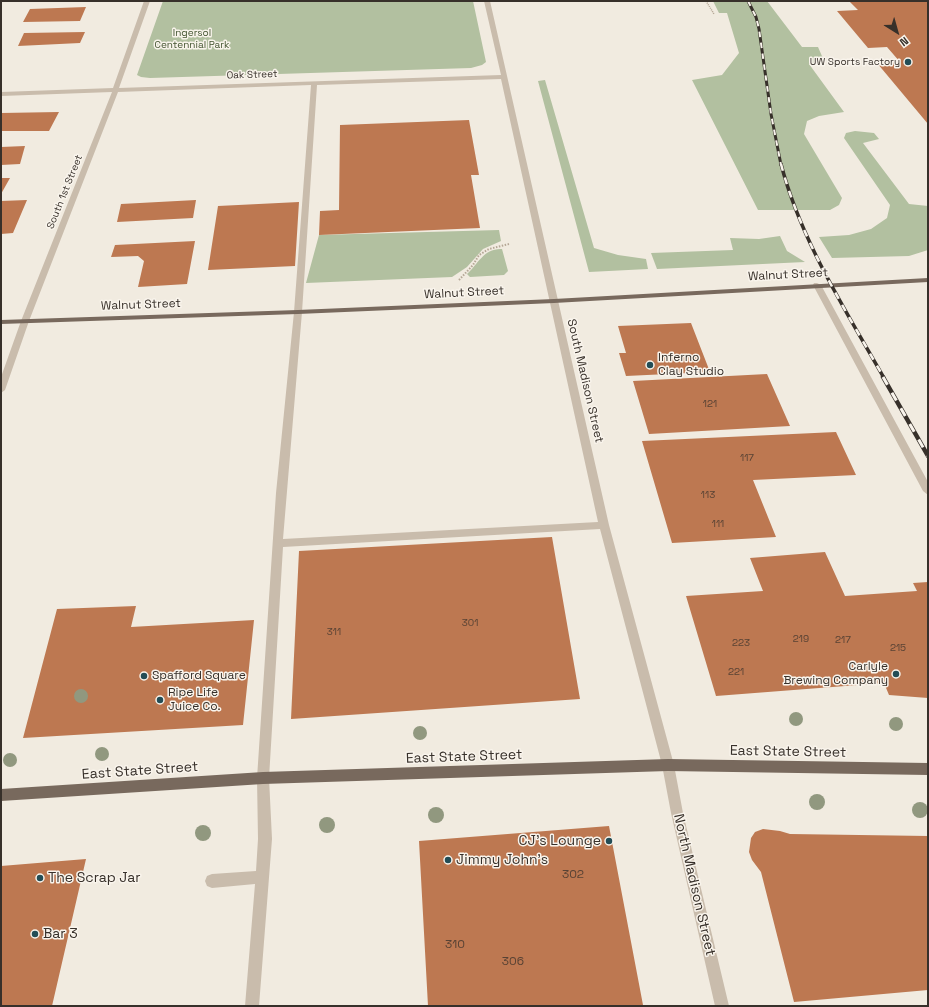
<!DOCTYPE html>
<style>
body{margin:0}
#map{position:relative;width:929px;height:1007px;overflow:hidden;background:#f1ebe0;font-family:"Space Grotesk",sans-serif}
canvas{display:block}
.frame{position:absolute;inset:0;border:2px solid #37302a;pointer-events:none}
.north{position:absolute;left:877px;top:12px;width:40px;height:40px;-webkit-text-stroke:3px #f9f4ec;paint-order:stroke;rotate:143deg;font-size:11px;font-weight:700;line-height:16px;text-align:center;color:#37302a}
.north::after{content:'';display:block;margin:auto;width:14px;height:18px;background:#37302a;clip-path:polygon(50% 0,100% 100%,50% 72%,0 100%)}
</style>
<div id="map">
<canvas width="929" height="1007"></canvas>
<div class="frame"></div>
<div class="north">N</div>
</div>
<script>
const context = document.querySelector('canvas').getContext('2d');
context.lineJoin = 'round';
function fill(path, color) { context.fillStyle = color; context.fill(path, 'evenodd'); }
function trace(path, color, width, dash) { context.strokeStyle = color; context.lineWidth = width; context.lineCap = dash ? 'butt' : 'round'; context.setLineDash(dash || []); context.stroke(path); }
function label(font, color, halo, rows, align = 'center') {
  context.font = font + ' "Space Grotesk",sans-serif'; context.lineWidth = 3; context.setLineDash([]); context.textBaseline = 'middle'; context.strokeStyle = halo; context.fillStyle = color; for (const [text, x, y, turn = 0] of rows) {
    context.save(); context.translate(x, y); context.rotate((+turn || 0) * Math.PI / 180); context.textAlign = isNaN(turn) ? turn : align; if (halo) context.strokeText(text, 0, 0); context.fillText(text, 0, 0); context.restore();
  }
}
const green = new Path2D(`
 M163,1H473L486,62L482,65L471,68L150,78L141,77L137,75Z
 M713,1H767L802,47H818L825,63L809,64L844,112L819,116L807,121L804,134L842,198L839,205L830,210H758L692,80L722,75L739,53L727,13H719Z
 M545,80L594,248L618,255L646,259L648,269L589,272L538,81Z
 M855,131L874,133L879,139L863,143L909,204L928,206V250L909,256L832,258L819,237L849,235L871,229L887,218L890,205L844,138L846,133Z
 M499,230L501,241L483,249L467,267L452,277L306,283L319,235Z
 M780,236L787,251L805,262L657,269L651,253L733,250L730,238L759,239Z
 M502,249L508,271L504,275L470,277L467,274C478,264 484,248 502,249Z`);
const building = new Path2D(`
 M849,1H928V124L877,63L900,62L887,47L868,48L837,11L858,10Z
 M86,7L80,21L23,22L30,9Z
 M85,32L80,43L18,46L24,33Z
 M59,112L49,131H1V113Z
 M469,120L479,175H471L480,228L319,235L320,211L339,210L340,125Z
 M25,146L20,164L1,165V147Z
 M1,178H10L1,194Z
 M27,200L13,233L1,234V201Z
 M196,200L193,218L117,222L121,204Z
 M299,202L295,266L208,270L218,206Z
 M195,241L187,284L138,287L144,261L138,256L111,257L115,245Z
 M691,323L710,372L626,376L619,353H626L618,326Z
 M767,374L790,426L649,434L633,381Z
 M836,432L856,475L753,480L776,537L672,543L642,441Z
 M552,537L580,699L291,719L299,551Z
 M825,552L845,596L917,591L913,583L928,582V698L889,695L884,683L716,696L686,596L763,591L750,558Z
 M136,606L131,627L254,620L243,725L23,738L57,609Z
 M609,826L643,1005L428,1006L419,841Z
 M763,829L780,831L790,834L928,836V990L794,1002L761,872L752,860L749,852L751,838L755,832Z
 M86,859L52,1006H1V866Z`);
const pathFar1 = new Path2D(`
 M706,1L714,14`);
const path = new Path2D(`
 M459,280L473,265L479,255L489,249L509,244`);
const minor = new Path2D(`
 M144,1H150L119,88L501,75L484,1H490L609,525L674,765L683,813L729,1006H715L671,813L662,765L600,529L283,547L269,778L272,839L259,1006H245L255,884L212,888L207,886L205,881L207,876L212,874L256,871L258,839L257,778L276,493L294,312L311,85L118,92L29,321L5,390L1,393V377L21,321L112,92L1,96V92L113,88ZM501,79L598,522L283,539L302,312L317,85Z
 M814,283H817L821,285L928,482V495L923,491L813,285Z`);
const major = new Path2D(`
 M928,278V282L554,303L298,314L1,324V320L298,310L554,299Z
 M668,759L928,763V775L668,771L263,784L1,801V789L263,772Z`);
const railFar2 = new Path2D(`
 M748,1L756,17L759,29L771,114L781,165`);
const railFar1 = new Path2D(`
 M781,164C801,241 845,309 884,378`);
const rail = new Path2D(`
 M883,377L928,456`);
const trees = [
 [81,696,7],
 [796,719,7],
 [896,724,7],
 [420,733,7],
 [102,754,7],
 [10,760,7],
 [817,802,8],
 [920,810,8],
 [436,815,8],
 [327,825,8],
 [203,833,8]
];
const markers = [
 [908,62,4,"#234d56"],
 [650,365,4,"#234d56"],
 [896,674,4,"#234d56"],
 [144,676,4,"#234d56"],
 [160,700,4,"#234d56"],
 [609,841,4,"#234d56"],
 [448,860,4,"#234d56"],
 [40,878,4,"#234d56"],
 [35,934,4,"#234d56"]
];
const farParknames = [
 ["Ingersol",192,33],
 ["Centennial Park",192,45]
];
const farPoinames = [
 ["UW Sports Factory",900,62]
];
const farStreetnames = [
 ["Oak Street",252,75,-2],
 ["South 1st Street",65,192,-68]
];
const numberNames = [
 ["121",710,404],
 ["117",747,458],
 ["113",708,495],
 ["111",718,524],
 ["301",470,623],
 ["311",334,632],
 ["219",801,639],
 ["217",843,640],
 ["223",741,643],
 ["215",898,648],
 ["221",736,672]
];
const streetNames = [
 ["Walnut Street",788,275,-3],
 ["Walnut Street",464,293,-3],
 ["Walnut Street",141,305,-2],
 ["South Madison Street",585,381,77]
];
const poiNames = [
 ["Inferno",658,358],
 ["Clay Studio",658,372],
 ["Carlyle",888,667,"right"],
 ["Brewing Company",888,681,"right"],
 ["Spafford Square",152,676],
 ["Ripe Life",168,693],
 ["Juice Co.",168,707]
];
const nearNumbernames = [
 ["302",573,875],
 ["310",455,945],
 ["306",513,962]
];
const nearStreetnames = [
 ["East State Street",788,752,1],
 ["East State Street",464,757,-2],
 ["East State Street",140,771,-4],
 ["North Madison Street",694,885,77]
];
const nearPoinames = [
 ["CJ's Lounge",601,841,"right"],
 ["Jimmy John's",456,860],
 ["The Scrap Jar",48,878],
 ["Bar 3",43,934]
];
fill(green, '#b2c0a0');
fill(building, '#bd7851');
trace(pathFar1, '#b5a796', 1.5, [1, 1]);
trace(path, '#b5a796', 2, [1.5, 1.5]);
fill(minor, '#c9bcac');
fill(major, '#78695d');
trace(railFar2, '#37302a', 3);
trace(railFar1, '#37302a', 3.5);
trace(rail, '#37302a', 4.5);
trace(railFar2, '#f9f4ec', 2, [5.5]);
trace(railFar1, '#f9f4ec', 2.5, [7]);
trace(rail, '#f9f4ec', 3, [9]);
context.fillStyle = '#91987f';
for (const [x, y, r] of trees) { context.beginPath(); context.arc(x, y, r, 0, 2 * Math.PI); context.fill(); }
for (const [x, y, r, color] of markers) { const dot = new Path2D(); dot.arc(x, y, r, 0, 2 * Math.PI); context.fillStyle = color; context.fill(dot); trace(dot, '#f9f4ec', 1.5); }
label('10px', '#435430', '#f9f4ec', farParknames);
label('10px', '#37302a', '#f9f4ec', farPoinames, 'right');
label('10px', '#37302a', '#f9f4ec', farStreetnames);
label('10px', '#584234', null, numberNames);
label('12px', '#37302a', '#f9f4ec', streetNames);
label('12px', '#37302a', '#f9f4ec', poiNames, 'left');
label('12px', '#584234', null, nearNumbernames);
label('14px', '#37302a', '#f9f4ec', nearStreetnames);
label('14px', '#37302a', '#f9f4ec', nearPoinames, 'left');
</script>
